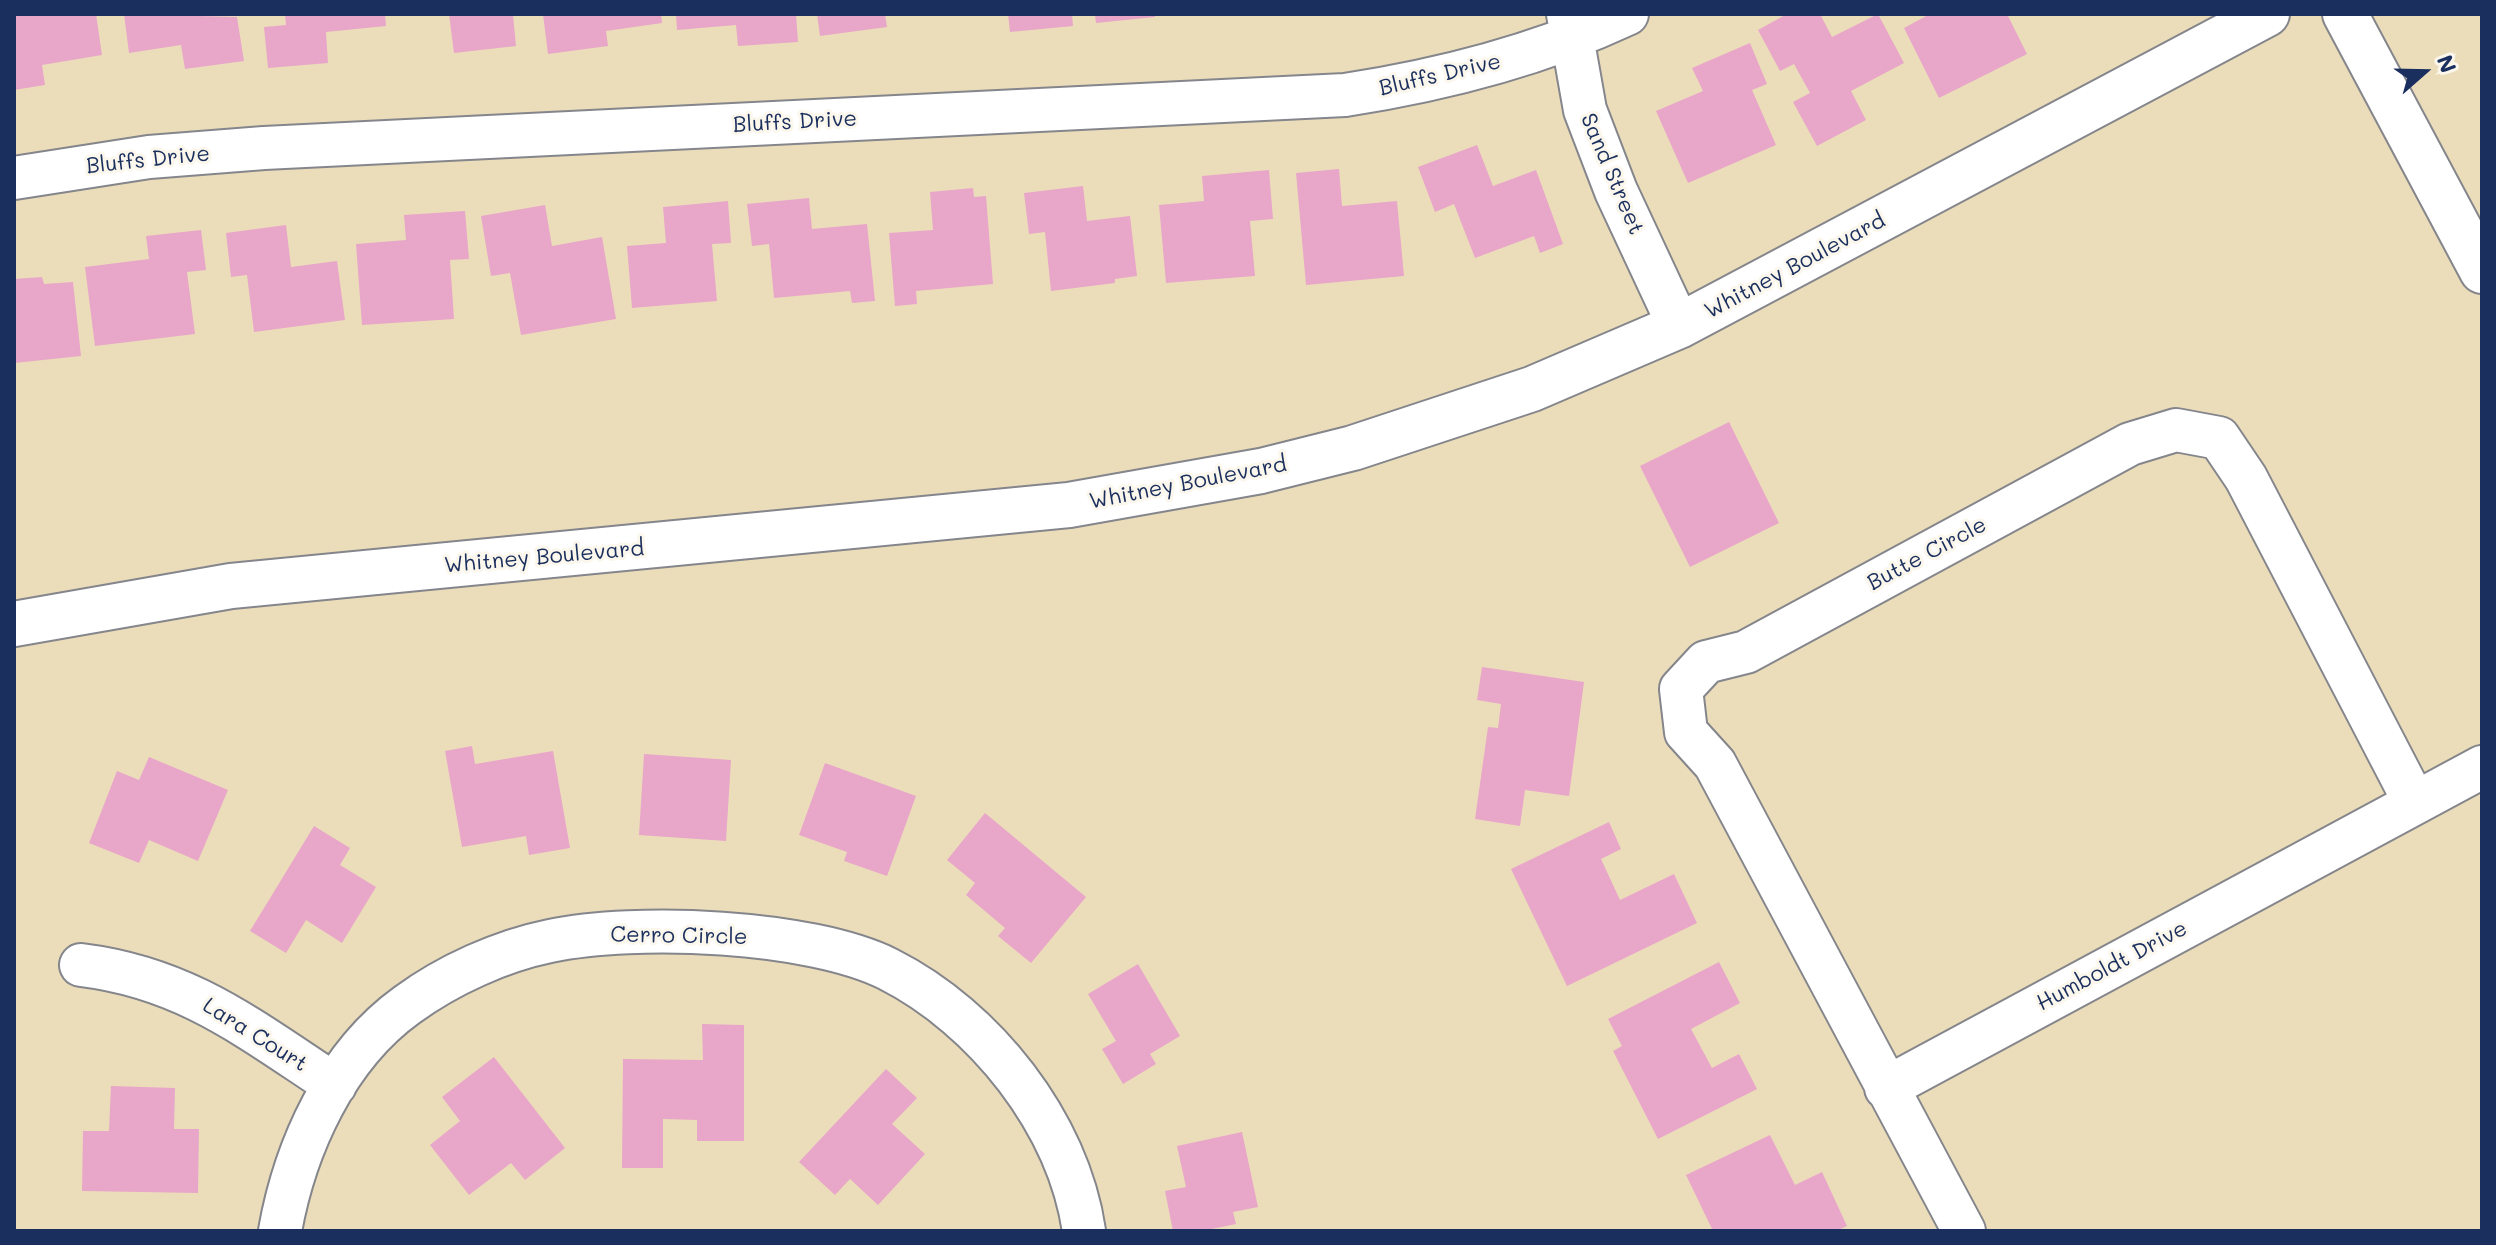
<!DOCTYPE html>
<style>
body{margin:0}
#map{position:relative;width:2496px;height:1245px;overflow:hidden;background:#ecddba;font-family:Mali,sans-serif}
canvas{display:block}
.frame{position:absolute;inset:0;border:16px solid #1b2f5e;pointer-events:none}
.north{position:absolute;left:2384px;top:32px;width:80px;height:80px;-webkit-text-stroke:6px #fbf7ec;paint-order:stroke;rotate:70deg;font-size:22px;font-weight:700;line-height:32px;text-align:center;color:#1b2f5e}
.north::after{content:'';display:block;margin:auto;width:28px;height:36px;background:#1b2f5e;clip-path:polygon(50% 0,100% 100%,50% 72%,0 100%)}
</style>
<div id="map">
<canvas width="2496" height="1245"></canvas>
<div class="frame"></div>
<div class="north">N</div>
</div>
<script>
const context = document.querySelector('canvas').getContext('2d');
context.lineJoin = 'round';
function fill(path, color) { context.fillStyle = color; context.fill(path, 'evenodd'); }
function trace(path, color, width, dash) { context.strokeStyle = color; context.lineWidth = width; context.lineCap = dash ? 'butt' : 'round'; context.setLineDash(dash || []); context.stroke(path); }
function label(font, color, halo, rows, align = 'center') {
  context.font = font + ' Mali,sans-serif'; context.lineWidth = 6; context.setLineDash([]); context.textBaseline = 'middle'; context.strokeStyle = halo; context.fillStyle = color; for (const [text, x, y, turn = 0] of rows) {
    context.save(); context.translate(x, y); context.rotate((+turn || 0) * Math.PI / 180); context.textAlign = isNaN(turn) ? turn : align; if (halo) context.strokeText(text, 0, 0); context.fillText(text, 0, 0); context.restore();
  }
}
const building = new Path2D(`
 M14,14H96L102,55L42,65L45,85L14,90Z
 M124,14L237,17L244,61L185,69L181,45L129,53Z
 M285,14H385L386,26L326,32L328,63L268,68L264,27L286,25Z
 M449,14L513,15L516,46L454,53Z
 M543,14H661L662,23L606,31L608,46L548,54Z
 M676,14H796L798,42L738,46L736,25L677,30Z
 M817,14H885L887,27L820,36Z
 M1008,14H1072L1073,26L1010,32Z
 M1095,14H1155V17L1096,23Z
 M1787,14H1820L1832,37L1878,14L1904,63L1851,91L1866,120L1817,146L1793,102L1810,93L1794,64L1780,71L1758,30Z
 M1930,14H2007L2027,54L1939,98L1904,28Z
 M1750,43L1767,84L1752,90L1776,145L1688,183L1656,111L1703,91L1692,68Z
 M1477,145L1493,186L1536,170L1563,244L1540,253L1534,236L1475,258L1454,204L1435,212L1418,167Z
 M1339,169L1342,206L1397,201L1404,276L1306,285L1296,173Z
 M1269,170L1273,219L1250,221L1255,276L1166,283L1159,205L1204,201L1202,176Z
 M1083,186L1087,221L1130,216L1137,276L1115,279V283L1051,291L1045,232L1029,234L1024,193Z
 M973,188L974,197L986,196L993,284L916,291L917,304L895,306L889,233L933,230L930,192Z
 M809,198L812,229L867,224L875,301L852,303L850,291L774,298L769,244L752,246L747,204Z
 M728,201L731,243L712,244L717,301L632,308L627,246L666,243L663,207Z
 M545,205L552,246L602,237L616,319L521,335L510,273L491,276L481,216Z
 M465,211L469,259L450,260L454,319L362,325L356,244L406,240L404,215Z
 M286,225L291,267L337,261L345,320L254,332L247,275L231,277L226,233Z
 M201,230L206,270L187,272L195,334L95,346L85,267L149,259L146,236Z
 M42,277L44,284L73,282L81,356L14,363V279Z
 M1729,422L1779,523L1690,567L1640,466Z
 M1482,667L1584,682L1569,796L1525,790L1520,826L1475,819L1488,727L1498,728L1501,704L1477,700Z
 M472,746L475,764L553,751L570,848L529,855L526,836L462,847L445,751Z
 M644,754L731,760L726,841L639,835Z
 M149,757L228,790L198,861L149,840L139,863L89,843L117,771L139,780Z
 M825,763L916,796L887,876L844,861L847,852L799,835Z
 M985,813L1086,897L1031,963L998,936L1005,928L966,895L975,883L947,860Z
 M1609,822L1621,849L1601,859L1620,900L1674,874L1697,923L1567,986L1511,869Z
 M314,826L350,848L340,865L376,887L342,943L306,920L286,953L250,931Z
 M1719,962L1740,1003L1691,1029L1712,1068L1739,1054L1757,1089L1658,1139L1613,1051L1622,1046L1608,1019Z
 M1138,964L1180,1036L1150,1054L1156,1064L1123,1084L1102,1049L1116,1041L1088,994Z
 M702,1024L744,1025V1141H697V1120L663,1119V1168H622L623,1059L703,1060Z
 M494,1057L565,1148L525,1180L511,1163L469,1195L430,1145L460,1121L442,1097Z
 M886,1069L917,1098L892,1124L925,1154L878,1205L850,1179L835,1195L799,1162Z
 M111,1086L175,1088L174,1129H199L198,1193L82,1191L83,1131H109Z
 M1242,1132L1258,1207L1233,1212L1236,1224L1202,1231H1173L1165,1191L1186,1187L1177,1146Z
 M1770,1135L1795,1185L1822,1172L1847,1226L1836,1231H1713L1686,1175Z`);
const minor = new Path2D(`
 M1568,14L1585,110L1616,191L1679,326
 M14,178L149,157L264,148L1345,95C1443,80 1537,56 1627,14
 M81,965C187,978 249,1029 335,1085
 M1886,1088L2482,767
 M280,1231C295,1147 336,1056 407,1005C448,975 501,951 550,941C636,923 810,930 888,969C985,1018 1068,1123 1084,1231
 M1964,1231L1715,764L1686,732L1681,689L1706,662L1746,652L2130,444L2176,430L2219,438L2246,478L2415,803`);
const tertiary = new Path2D(`
 M2345,14L2482,271
 M14,624L231,586L1069,505L1261,471L1353,448L1532,389L1679,326L2267,14`);
const streetNames = [
 ["Bluffs Drive",1440,75,-13],
 ["Bluffs Drive",795,122,-3],
 ["Bluffs Drive",148,160,-6],
 ["Sand Street",1612,174,67],
 ["Whitney Boulevard",1795,266,-28],
 ["Whitney Boulevard",1188,483,-11],
 ["Butte Circle",1927,554,-28],
 ["Whitney Boulevard",544,557,-5],
 ["Cerro Circle",679,936,1],
 ["Humboldt Drive",2112,966,-28],
 ["Lara Court",255,1035,32]
];
fill(building, '#e8a6c9');
trace(minor, '#84868c', 46);
trace(tertiary, '#84868c', 48);
trace(minor, '#fff', 42);
trace(tertiary, '#fff', 44);
label('22px', '#1b2f5e', '#fbf7ec', streetNames);
</script>
